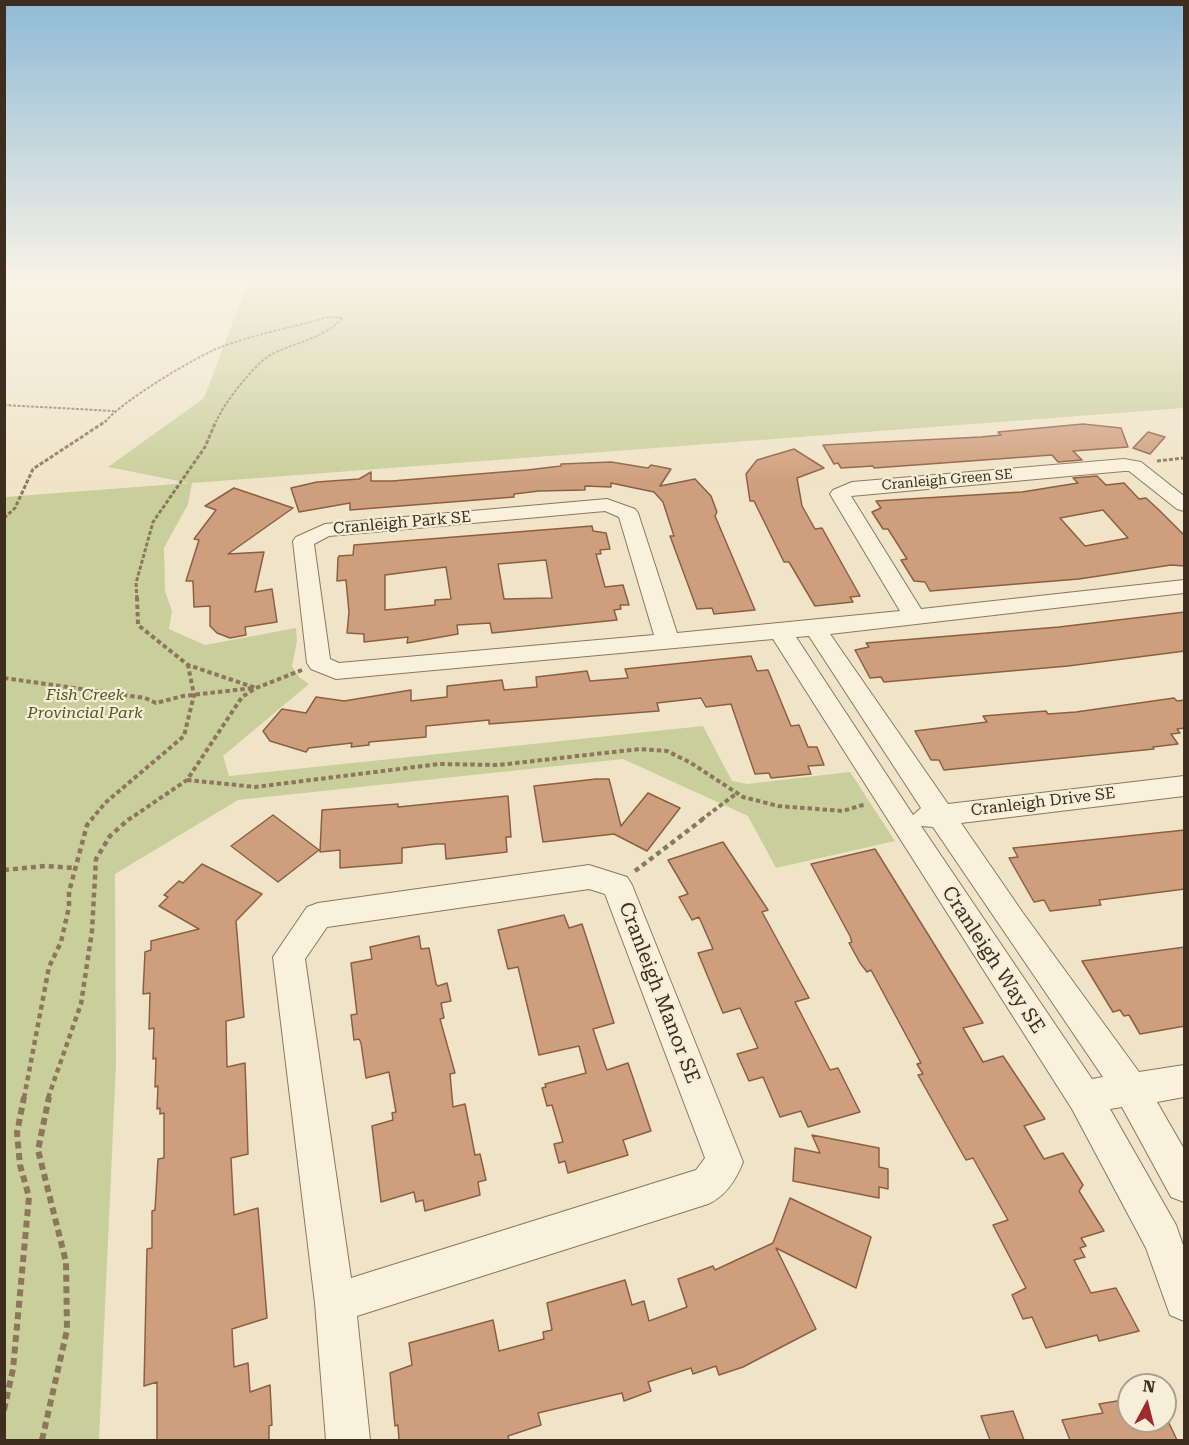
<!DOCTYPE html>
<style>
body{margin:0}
#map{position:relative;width:1189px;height:1445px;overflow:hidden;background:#f0e4c8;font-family:"Roboto Serif",serif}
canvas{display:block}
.frame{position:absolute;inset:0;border:6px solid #3d2e20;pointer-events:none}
.north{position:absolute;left:1117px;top:1373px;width:60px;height:60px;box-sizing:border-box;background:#f7eed8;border:2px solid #ada18e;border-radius:50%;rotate:7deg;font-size:16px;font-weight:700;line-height:24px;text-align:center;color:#3d2e20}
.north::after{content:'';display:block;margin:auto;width:21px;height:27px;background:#9e2a2b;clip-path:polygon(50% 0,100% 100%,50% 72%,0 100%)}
</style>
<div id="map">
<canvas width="1189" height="1445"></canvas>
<div class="frame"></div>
<div class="north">N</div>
</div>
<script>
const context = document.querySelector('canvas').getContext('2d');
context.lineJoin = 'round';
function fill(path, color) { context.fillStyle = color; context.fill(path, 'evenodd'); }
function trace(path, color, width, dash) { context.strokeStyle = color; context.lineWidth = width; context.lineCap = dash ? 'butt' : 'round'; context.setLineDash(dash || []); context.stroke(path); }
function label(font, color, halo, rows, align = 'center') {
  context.font = font + ' "Roboto Serif",serif'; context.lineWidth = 4.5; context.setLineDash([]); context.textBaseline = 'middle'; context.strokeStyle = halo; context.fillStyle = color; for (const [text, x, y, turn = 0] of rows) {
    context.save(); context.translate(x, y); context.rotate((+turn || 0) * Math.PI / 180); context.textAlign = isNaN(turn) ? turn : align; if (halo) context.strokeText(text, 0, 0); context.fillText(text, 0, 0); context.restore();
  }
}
const green = new Path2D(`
 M249,280H1184V408L192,483L188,504L164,548L165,591L172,611L169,629L205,645L296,628L297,641L292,666L300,678L309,684L223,756L229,776L703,726L732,781L747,784L850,772L895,841L776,868L748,816L623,759L238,800L115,874L116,1064L99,1440H5V497L189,483L108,467L204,398Z`);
const building = new Path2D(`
 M1083,424L1121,428L1128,447L1073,451L1082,460L1058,462L1052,455L874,468L873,466L841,468L838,463L834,464L823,445L981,437L1001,435L998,432Z
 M1148,432L1165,437L1150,454L1133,448Z
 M794,449L824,468L797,478L802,506L815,529L822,528L860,596L850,597L853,602L815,606L789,562H784L754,501H750L746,474L757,460Z
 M611,462L648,468L651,465L671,469L660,486L695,479L711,496L717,512L715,516L755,610L714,614L712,608L697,609L670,536H674L663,502L654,492L611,483V487L585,486V490L539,491L514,494V497L350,510V503L299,512L291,488L317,482L359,479L371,472V481H392L527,470L561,466V464Z
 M1097,476L1106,485L1124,483L1139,499L1146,498L1160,511L1185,536V566L1171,565L1079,579L930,591L925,582L914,581L901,560L907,559L888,529H883L872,512L881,508L876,501L1022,492L1078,483L1073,478ZM1103,510L1128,538L1085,546L1060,518Z
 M234,488L293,508L228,554L264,552L255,592L272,589L277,622L245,627L246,635L230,638L217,633L210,626V606L194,607L193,581H186L199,540L194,539L216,510L205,506Z
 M592,526L593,531L606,533L610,549L600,550L601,554H596L605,587L623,585L629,605H620L621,609L614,610L617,620L492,633L490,623L457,625L458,634L407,643L408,637L364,642V634L347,633L349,612L346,580L337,581L338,558L339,556L353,555L354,545ZM546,560L552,598L504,599L498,564ZM446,567L451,599L435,600V605L385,610V575Z
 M1185,612V651L1068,666L884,682L881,677L870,678L855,650L869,647L866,643L1059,627Z
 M751,656L757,671L768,670L791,726L799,725L808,747H817L824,765L808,766L811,774L771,778L769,773L755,774L731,704L706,707L701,698L657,703L659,711L489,724V720L426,726V737L369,742V745L351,747L352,743L309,748L306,752L270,741L263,731L282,709L306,713L316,697L344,701L411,690V701L447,697V686L502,680L504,690L537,687L536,677L587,671L590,681L628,678L625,669Z
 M1174,698L1177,701L1185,700V728L1177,729L1180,733L1171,734L1178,744L1153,747L1154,749L944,770L939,760H931L915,731L987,722L983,716L1046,711L1048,714L1076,712Z
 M596,779H609L621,826L648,793L680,808L647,851L614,834L543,842L534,786Z
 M508,796L511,837H506L507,852L446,859L445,844H436L402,848V863L340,868V850L320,852L322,810L398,804V807Z
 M273,815L319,850L278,882L231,846Z
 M1185,830V889L1099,900L1101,905L1050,911L1044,900L1034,902L1009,858L1018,857L1013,848Z
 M723,842L768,910L762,912L809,998L795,1002L830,1070L838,1068L860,1112L808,1127L801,1111L780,1117L763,1077L749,1081L737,1054L758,1048L740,1008L723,1013L698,953L713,949L699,917L692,920L679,897L688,894L668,860Z
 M875,849L983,1023L963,1028L983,1062L1003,1056L1045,1119L1024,1126L1044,1159L1063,1153L1083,1185L1079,1191L1104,1231L1081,1238L1086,1246L1080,1248L1085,1257L1074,1260L1091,1293L1116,1288L1139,1331L1099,1341L1097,1335L1046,1348L1032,1317L1023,1319L1012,1295L1026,1288L993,1225L1008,1220L973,1158L966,1160L918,1075L923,1074L917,1064L921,1063L871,970L867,972L860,963L849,943L852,942L850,936L811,864Z
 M202,864L262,894L236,921L244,1017L226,1021L227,1067L245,1063L246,1090L248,1154L231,1158L234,1215L258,1208L267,1318L232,1329L234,1367L248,1363L250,1392L270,1385L272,1425L269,1426V1440H157V1382L144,1386L147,1249L152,1248V1211L155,1210L158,1159L164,1158V1113L160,1114V1108L157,1109L158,1086L155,1087L156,1058L153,1059L154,1028L149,1029L150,993L143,994L145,952L151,950V941L199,929L159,906L168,897L164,895L179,881L183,883Z
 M564,915L569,928L582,924L614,1023L593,1029L605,1065L607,1070L628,1063L651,1131L623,1140L628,1155L568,1173L565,1161L559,1163L554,1144L563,1142L552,1105L547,1106L542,1088L546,1087L545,1084L586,1073L579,1046L539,1055L518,967L508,969L498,930Z
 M419,936L421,949L429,948L436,984L438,986L447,983L451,1001L441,1003L444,1018L440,1019L455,1073L450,1074L453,1107L465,1104L475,1155L480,1154L486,1180L478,1182L480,1195L425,1211L423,1200L416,1202L414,1192L381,1202L372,1126L393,1120L392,1113L396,1112L389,1072L366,1078L361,1043L359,1039L354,1040L351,1015L357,1014L351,963L372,959L370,947Z
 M1185,947V1026L1140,1034L1129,1015L1124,1016L1120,1010L1113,1012L1082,961Z
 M812,1135L879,1148V1167L888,1169V1189L879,1187V1198L793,1181L795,1148L820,1153Z
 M790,1198L871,1237L856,1288L776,1248L816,1329L743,1367L719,1375L716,1366L693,1374L691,1368L648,1382L651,1391L624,1401L622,1393L538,1413L541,1425L508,1436L509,1440H399L398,1425L395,1426L390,1373L412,1365L409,1343L493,1320L499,1351L544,1339L543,1332L552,1330L547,1303L625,1280L632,1305L644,1301L649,1321L687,1307L678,1279L713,1266L715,1270L773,1243Z
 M1129,1399V1421H1168L1177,1440H1070L1062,1420L1103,1413L1099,1404Z
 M1013,1411L1024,1440H990L981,1416Z`);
const pathFar4 = new Path2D(`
 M1172,280L1184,287
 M4,405L114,411
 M105,422C122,401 195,357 221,347C256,334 294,327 329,317L343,318C322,339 297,342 272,354C255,363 223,404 216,422`);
const pathFar3 = new Path2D(`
 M1157,461L1184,458
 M4,518L15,508L33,469L106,421
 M137,599L136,583L153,522L205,447L216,421`);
const pathFar2 = new Path2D(`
 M137,597L138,625L188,665L256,688
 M4,678L145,698L156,703L183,696L253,688
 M187,780L255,787L439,764L498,765L640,749L667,751L691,763L743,797L778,806L843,811L866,804
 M91,820L105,803L184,736L194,695L188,665
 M128,820L187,780L242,697L256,688L302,670
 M701,820L737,793`);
const pathFar1 = new Path2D(`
 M4,870L45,866L75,868
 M635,871L703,819
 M24,1098L49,967L61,942L69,907V892L87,825L92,819
 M48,1098L81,1004L92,931L96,859L110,836L129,819`);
const path = new Path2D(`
 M4,1410L13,1369L29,1197L20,1165L17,1133L24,1097
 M42,1440L67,1330L66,1262L38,1150L49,1097`);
const minor = new Path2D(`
 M1124,459L1141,462L1184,496V511L1177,509L1129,471H1124L851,496L921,609L1184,580V593L830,634L948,804L1184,776V796L961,823L1023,913L1139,1072L1184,1065V1097L1157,1102L1184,1149V1202L1171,1197L1122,1107L1110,1109L1176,1225L1184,1248V1321L1170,1315L1146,1248L1072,1109L773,639L336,679L311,669L307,663L293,541L296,537L325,524L607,499L635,509L638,513L677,633L900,611L830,494L833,490L852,482ZM605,511L619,517L654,635L339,663L330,659L314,544L329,536ZM809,636L921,808L913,815L796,637ZM921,826L933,827L1103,1077L1092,1079Z
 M589,865L627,877L632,885L743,1162C736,1180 726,1196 708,1204L357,1316L370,1440H326L315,1303L273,957L307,907L318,903ZM589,889L605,894L705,1158L696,1170L351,1278L305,959L327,927Z`);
const farStreetnames = [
 ["Cranleigh Green SE",947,480,-5]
];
const streetNames = [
 ["Cranleigh Park SE",402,523,-5],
 ["Cranleigh Drive SE",1043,802,-7]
];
const parkNames = [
 ["Fish Creek",85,695],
 ["Provincial Park",85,713]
];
const nearStreetnames = [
 ["Cranleigh Way SE",993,960,57],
 ["Cranleigh Manor SE",659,993,69]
];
fill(green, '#c9cf9b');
fill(building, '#cf9f7d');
trace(building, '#8d5f41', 1.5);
trace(minor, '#8d765c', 2);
trace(pathFar4, '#8d765c', 2, [3, 1.5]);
trace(pathFar3, '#8d765c', 3, [4, 2]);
trace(pathFar2, '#8d765c', 4, [4.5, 3]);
trace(pathFar1, '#8d765c', 4.5, [5, 4]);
trace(path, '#8d765c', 6, [7, 4.5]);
fill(minor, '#faf1dc');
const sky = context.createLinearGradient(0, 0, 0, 483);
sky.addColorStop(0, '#8fbad6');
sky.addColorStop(0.58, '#f8f3e6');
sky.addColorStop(1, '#f8f3e600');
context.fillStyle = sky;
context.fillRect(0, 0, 1189, 483);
label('14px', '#3d2e20', '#f7eed8', farStreetnames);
label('16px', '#3d2e20', '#f7eed8', streetNames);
label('italic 16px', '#4d5a26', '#f7eed8', parkNames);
label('20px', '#3d2e20', '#f7eed8', nearStreetnames);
</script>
